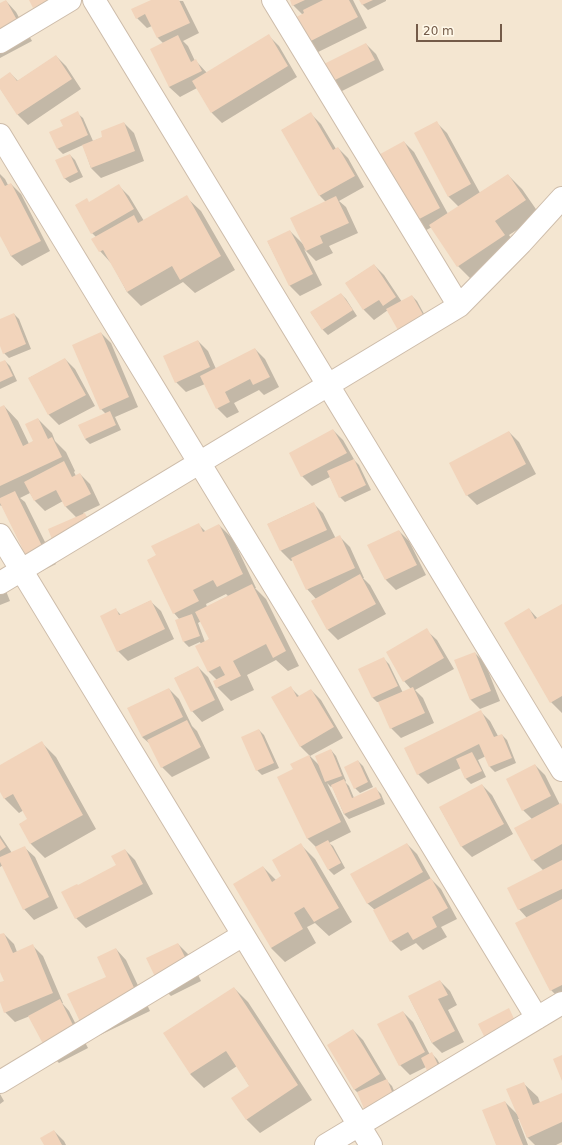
<!DOCTYPE html>
<style>
body{margin:0}
#map{position:relative;width:562px;height:1145px;overflow:hidden;background:#fcf4e3;font-family:"DejaVu Sans",sans-serif}
canvas{display:block}
.scale{position:absolute;left:416px;top:24px;width:86px;height:18px;box-sizing:border-box;border:2px solid #745b49;border-top:0;padding-left:5px;font-size:12px;line-height:14px;white-space:nowrap;color:#745b49;-webkit-text-stroke:3px #fff8e9;paint-order:stroke}
</style>
<div id="map">
<canvas width="562" height="1145"></canvas>
<div class="scale">20 m</div>
</div>
<script>
const context = document.querySelector('canvas').getContext('2d');
context.lineJoin = 'round';
function fill(path, color) { context.fillStyle = color; context.fill(path, 'evenodd'); }
function trace(path, color, width, dash) { context.strokeStyle = color; context.lineWidth = width; context.lineCap = dash ? 'butt' : 'round'; context.setLineDash(dash || []); context.stroke(path); }
const residential = new Path2D(`
 M0,0H562V1145H0Z`);
const shadow = new Path2D(`
 M153,0L183,1L199,33L183,41L188,46L195,61H196L207,73L269,36L279,46L297,77L222,123L212,113L197,88L180,97L169,87L163,43L158,38L152,26L147,28L137,18Z
 M291,0H353L367,28L310,56L303,15L293,5Z
 M360,0H386V1L368,10L363,5Z
 M6,1L16,12L32,41L0,58V5Z
 M366,44L376,54L384,70L338,93L328,83Z
 M56,56L66,66L81,89L28,125L18,115L0,88V80L10,73L18,81Z
 M77,113L83,118L93,141L104,137L124,123L134,133L144,161L101,178L91,168L83,145L63,154L58,149L51,133L64,127Z
 M311,114L321,124L336,149L338,148L348,158L364,187L339,201L346,207L358,233L329,246L333,253L316,261L304,249L322,285L300,296L290,286L268,242L290,231L303,244L326,202L320,196L282,130Z
 M437,123L447,133L480,193L508,175L522,189L540,215L509,235L518,250L472,280L458,266L432,227L419,234L404,142L414,152L448,214L459,207L448,196Z
 M70,155L75,160L83,177L70,183L64,178Z
 M0,174L5,179L8,185L11,184L21,194L50,251L22,266L11,256L0,233Z
 M119,186L129,196L144,221L186,197L201,211L235,270L195,293L183,282L141,306L127,292L112,264L100,251L96,237L92,233L90,203Z
 M374,265L384,275L402,302L412,296L417,301L429,323L388,310L374,320L364,310L346,283Z
 M341,294L346,299L357,316L328,335L323,330L311,313Z
 M14,314L19,319L31,349L9,358L4,353L0,343V320Z
 M101,333L111,343L138,407L115,417L121,430L90,444L85,439L106,414L101,409Z
 M198,341L208,351L216,369L255,349L265,359L279,387L264,395L259,390L234,403L239,412L227,418L217,408L205,384L186,392L176,382Z
 M65,359L75,369L95,406L59,425L49,415L29,378Z
 M5,361L10,366L17,381L0,389V363Z
 M4,406L18,421L29,444L34,441L38,419L52,433L55,441L66,452L75,471L74,472L76,476L80,474L90,484L100,505L83,513L90,520L77,518L66,507L63,501L45,511L35,501L30,493L20,498L25,502L56,564L40,572L2,506H1L0,505V408Z
 M333,430L343,440L355,461L359,465L371,490L345,502L340,497L330,477L312,486L302,476Z
 M509,432L519,442L536,474L477,505L467,495Z
 M313,503L323,513L336,539L340,537L350,547L364,578H363L370,585L386,614L338,640L328,630L312,601L316,599L307,589L293,560L291,561L281,551L268,524Z
 M198,524L206,532L219,525L233,539L256,588H255L266,599L299,666L288,671L276,660L247,675L254,690L231,701L217,687V680L209,672L197,646L201,644L200,642L189,647L184,642L180,620L174,613L157,556ZM226,594L228,596L207,607L206,604ZM201,621L210,639L205,642L198,623Z
 M399,531L409,541L426,575L396,590L386,580L369,546Z
 M0,576L10,601L0,605Z
 M150,601L161,611L174,639L128,661L118,651L115,609L121,615Z
 M562,605V713L551,702L529,609L538,619Z
 M426,630L437,640L454,669L415,690L423,698L434,723L401,738L391,728L379,702H377L372,697L384,659L389,664L403,693L411,689L404,681Z
 M475,653L485,663L500,701L480,709L470,699Z
 M198,667L208,677L224,710L202,722L192,711L175,678Z
 M290,687L300,697L311,690L321,700L343,738L310,756L321,767L331,750L336,756L346,781L345,782L349,786L354,798L376,789L381,794L385,804L349,819L344,814L332,786L331,787L327,783L351,832L329,843L333,846L345,868L334,875L329,870L316,847L307,838L294,770L292,764L310,756L300,746Z
 M169,689L179,699L192,726L197,731L210,758L172,777L162,767L150,744L142,737Z
 M480,711L490,721L498,736L502,735L507,740L516,763L495,772L490,767L486,756L478,760L486,777L471,784L466,779L461,768L428,784L418,774Z
 M259,730L264,735L279,768L262,775L257,770Z
 M42,743L56,757L96,829L45,858L31,844L20,824L29,819L24,810L19,813L5,799L0,790V766Z
 M358,761L363,766L373,787L360,793L355,788Z
 M535,765L545,775L560,805H562V1001L551,990L527,918L519,909L544,871L533,860L532,819L523,810Z
 M482,785L492,795L513,834L472,857L462,847L440,808Z
 M0,835L12,853L24,847L35,857L58,908L34,920L24,909L3,865L0,867Z
 M407,844L417,854L431,879L441,889L457,919L441,927L447,937L423,950L416,943L401,951L391,941L375,910L367,903Z
 M301,845L315,859L352,922L329,936L315,923L307,927L316,943L285,962L271,948L263,867L276,880L283,876Z
 M125,850L135,860L153,894L86,928L76,918L78,886L117,866Z
 M4,934L14,944L17,952L33,946L43,956L63,1003H62L69,1011L88,1048L59,1063L49,1053L30,1016L15,1022L5,1012L0,1000V983L5,981L0,970V935Z
 M178,944L188,954L201,981L171,996L161,986Z
 M116,949L126,960L150,1011L94,1038L107,977Z
 M440,981L450,991L457,1005L448,1010L464,1042L442,1053L432,1043L409,997Z
 M234,988L248,1002L312,1100L260,1133L246,1119L250,1087L237,1066L204,1088L190,1074Z
 M403,1012L413,1022L430,1055L432,1054L437,1059L445,1074L426,1067L410,1075L400,1065Z
 M353,1030L363,1040L388,1082L392,1086L402,1109L359,1094L354,1089Z
 M523,1083L538,1097L540,1103L562,1094V1142L556,1145H535L527,1137L520,1119H518L528,1145H497L505,1102L518,1115Z
 M0,1094L4,1101L0,1104Z
 M54,1131L64,1141L66,1145H45Z`);
const building = new Path2D(`
 M6,0L23,31L0,43V3Z
 M29,0H49L33,8Z
 M151,0H179L190,23L157,38L145,14L136,19L131,9Z
 M290,0H305L292,6Z
 M323,0H349L358,17L299,47L287,22L304,13L303,10Z
 M359,0H373L362,5Z
 M269,34L288,66L211,113L192,81Z
 M178,35L191,62L196,59L202,71L169,87L150,49Z
 M366,43L375,60L327,84L318,67Z
 M56,55L72,79L17,115L0,89V79L10,72L17,81Z
 M78,111L88,135L57,149L49,132L63,126L60,120Z
 M311,112L333,150L338,147L355,176L319,196L281,130Z
 M437,121L471,184L448,197L414,133Z
 M124,122L135,151L91,168L82,145L102,137L101,131Z
 M404,141L440,208L408,225L373,158Z
 M70,154L78,172L64,179L55,160Z
 M508,174L526,200L495,221L505,235L457,267L429,225Z
 M0,177L5,186L11,183L41,241L11,256L0,236Z
 M119,184L134,209L91,234L75,205L87,198L89,202Z
 M187,195L221,256L180,280L172,266L127,292L103,250L99,252L91,239L134,215L138,223Z
 M336,196L349,223L320,236L323,243L306,251L290,218Z
 M290,230L313,274L289,286L267,241Z
 M374,264L396,297L383,306L379,300L363,310L345,283Z
 M341,293L353,310L322,330L310,312Z
 M412,295L425,318L399,332L386,309Z
 M14,313L26,344L3,354L0,346V319Z
 M101,332L129,397L100,410L72,345Z
 M198,340L210,367L175,383L163,356Z
 M255,348L270,377L253,385L250,379L225,392L230,402L216,409L200,376Z
 M65,358L86,395L48,415L28,378Z
 M5,360L13,376L0,382V362Z
 M4,405L23,446L33,441L25,424L38,418L48,439L52,437L62,457L0,486V407Z
 M110,411L116,425L85,439L78,425Z
 M333,429L347,453L301,477L289,453Z
 M509,431L526,464L466,496L449,463Z
 M354,459L366,485L339,498L327,471Z
 M64,461L72,477L80,473L91,494L65,507L56,490L34,501L24,482Z
 M15,491L46,554L29,562L0,503V498Z
 M314,502L327,530L280,551L267,524Z
 M85,513L90,526L53,542L48,529Z
 M199,523L203,532L219,524L243,574L217,587L213,580L193,590L199,601L173,614L147,560L156,555L151,546Z
 M399,530L417,565L385,580L367,545Z
 M340,535L355,568L306,590L291,558Z
 M360,574L376,604L327,630L311,601Z
 M252,584L286,651L273,658L266,644L233,661L241,676L216,688L213,681L225,675L220,666L208,672L195,646L209,639L195,612Z
 M151,600L165,629L117,652L100,616L116,608L119,615Z
 M562,604V696L550,703L504,623L529,608L535,619Z
 M192,614L200,636L183,642L175,620Z
 M427,628L444,658L403,682L386,652Z
 M475,652L491,691L470,700L454,660Z
 M384,657L398,686L372,698L358,669Z
 M198,666L215,700L191,712L174,678Z
 M291,686L297,697L311,689L334,727L300,747L271,697Z
 M413,687L425,713L390,729L378,702Z
 M169,688L183,717L142,737L127,708Z
 M481,710L494,737L502,734L512,758L489,767L479,744L417,775L404,748Z
 M187,720L201,747L161,768L147,740Z
 M259,729L274,763L256,771L241,737Z
 M42,741L83,815L30,844L19,824L27,819L13,794L4,799L0,792V765Z
 M331,749L342,776L325,782L315,756Z
 M472,752L482,771L465,779L456,759Z
 M309,755L341,822L307,839L277,777L293,769L290,764Z
 M358,760L368,782L354,789L344,767Z
 M535,764L551,796L522,811L506,779Z
 M344,779L352,798L376,787L381,798L344,814L331,785Z
 M482,784L504,824L461,847L439,807Z
 M561,803L562,805V844L532,861L514,828Z
 M0,838L6,847L0,851Z
 M328,840L341,863L328,870L315,847Z
 M301,843L339,908L314,922L304,907L294,913L303,929L271,948L233,884L263,866L272,882L281,876L272,860Z
 M407,843L423,872L367,904L350,874Z
 M25,846L49,897L23,910L0,862V857Z
 M125,849L143,884L75,919L61,892L77,884L78,885L116,865L111,856Z
 M562,860V889L518,910L507,888Z
 M431,878L448,908L432,917L437,927L413,940L408,932L390,942L373,910Z
 M562,899V985L550,991L515,923Z
 M4,933L13,953L33,944L53,993L4,1013L0,1002V982L4,981L0,972V934Z
 M178,943L192,971L160,987L146,958Z
 M116,948L140,1001L83,1028L67,994L106,977L97,957Z
 M440,980L448,995L438,999L455,1031L432,1043L408,996Z
 M234,987L298,1085L246,1120L231,1098L249,1086L226,1051L190,1074L163,1033Z
 M60,999L79,1037L48,1053L28,1016Z
 M509,1008L516,1023L485,1038L478,1024Z
 M403,1011L425,1052L399,1066L377,1024Z
 M353,1029L380,1074L354,1090L327,1045Z
 M432,1052L440,1069L429,1075L421,1058Z
 M562,1055V1081L553,1059Z
 M387,1079L397,1104L367,1116L357,1092Z
 M524,1082L533,1105L562,1093V1122L527,1138L506,1089Z
 M505,1101L523,1145H496L482,1110Z
 M54,1130L62,1145H44L40,1138Z`);
const street = new Path2D(`
 M94,0L562,770
 M273,0L459,306
 M0,42L70,0
 M0,135L537,1018
 M0,535L371,1145
 M0,583L459,306L521,243L562,198
 M0,1082L243,935
 M326,1145L562,1003`);
fill(residential, '#f4e6d1');
fill(shadow, '#0003');
fill(building, '#f2d4bb');
trace(street, '#cdbcaa', 24);
trace(street, '#fff', 22);
</script>
